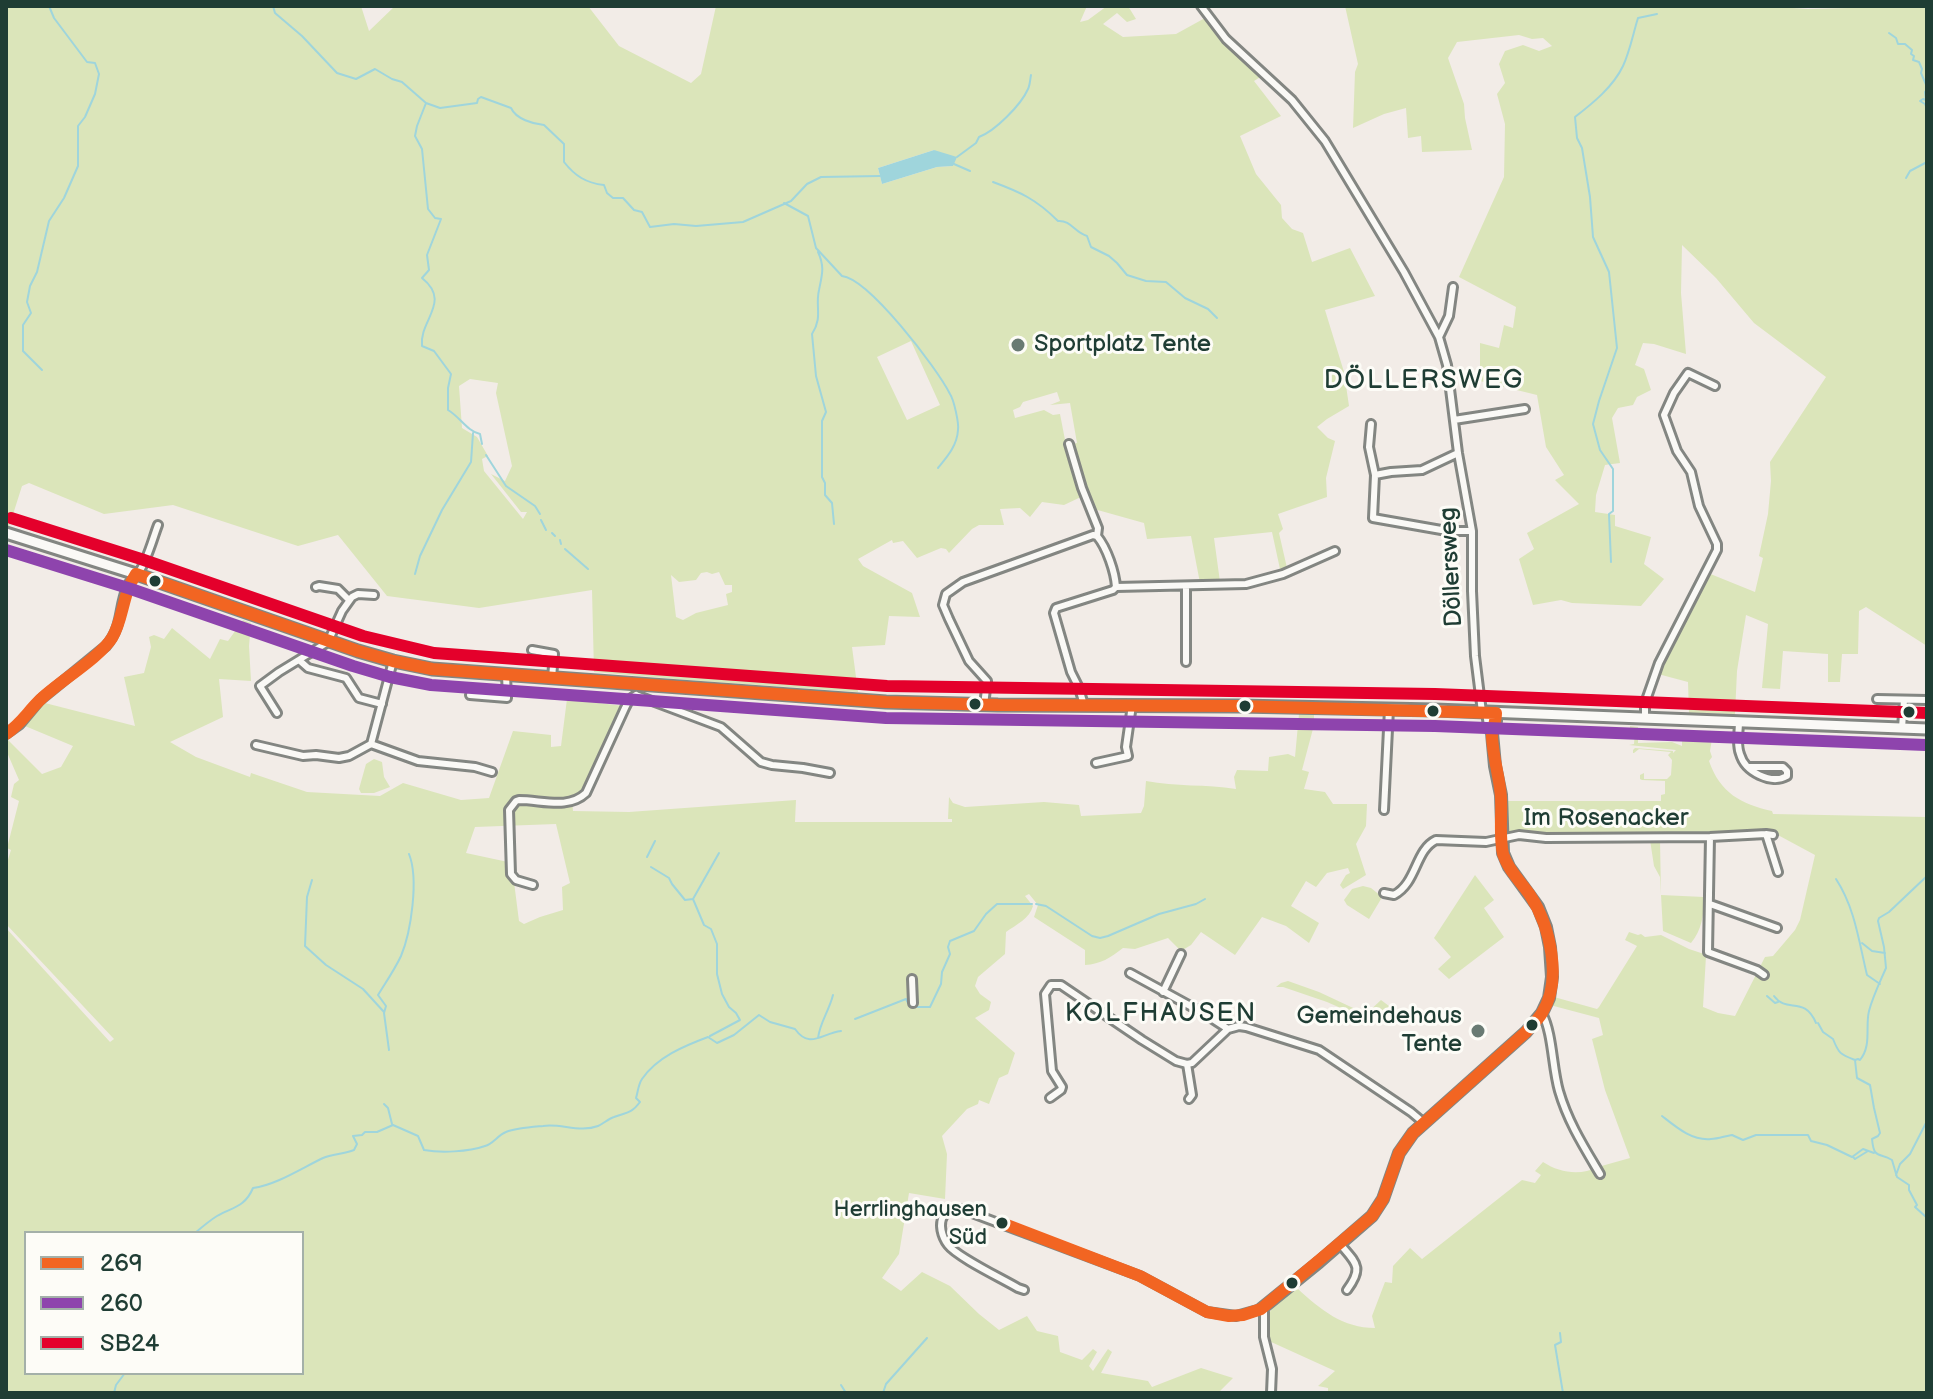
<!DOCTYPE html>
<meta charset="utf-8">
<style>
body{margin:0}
#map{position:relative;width:1933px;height:1399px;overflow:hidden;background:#f2ece7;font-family:"Balsamiq Sans",sans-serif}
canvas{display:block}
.frame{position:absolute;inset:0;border:8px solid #1f3d34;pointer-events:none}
.legend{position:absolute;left:24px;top:1231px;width:280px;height:144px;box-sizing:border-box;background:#fdfcf7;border:2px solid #a4b0a9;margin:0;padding:10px 14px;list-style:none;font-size:24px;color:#1f3d34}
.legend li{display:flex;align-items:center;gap:16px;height:40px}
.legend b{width:40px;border:2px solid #a4b0a9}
</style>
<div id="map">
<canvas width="1933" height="1399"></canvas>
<div class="frame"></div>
<ul class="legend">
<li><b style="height:10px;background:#f26522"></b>269</li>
<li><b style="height:10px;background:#8e44ad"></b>260</li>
<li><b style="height:10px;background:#e4002b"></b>SB24</li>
</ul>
</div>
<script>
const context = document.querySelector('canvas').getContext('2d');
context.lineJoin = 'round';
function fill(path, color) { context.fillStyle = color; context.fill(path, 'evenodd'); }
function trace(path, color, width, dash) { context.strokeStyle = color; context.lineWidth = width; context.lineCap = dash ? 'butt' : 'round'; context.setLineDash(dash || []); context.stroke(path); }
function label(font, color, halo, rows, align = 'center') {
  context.font = font + ' "Balsamiq Sans",sans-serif'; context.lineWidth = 6; context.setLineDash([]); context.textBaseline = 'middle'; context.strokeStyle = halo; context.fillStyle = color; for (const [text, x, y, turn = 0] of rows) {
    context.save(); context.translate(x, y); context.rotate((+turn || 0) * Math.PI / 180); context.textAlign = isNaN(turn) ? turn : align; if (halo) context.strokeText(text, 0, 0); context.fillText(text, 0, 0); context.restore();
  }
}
const green = new Path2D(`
 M6,6H361L369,31L395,6H588L619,46L691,83L701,74L716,6H1087L1080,22L1088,20L1107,6H1128L1136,19L1127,22L1117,13L1103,24L1123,37L1176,34L1205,18L1228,45L1262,76L1254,81L1281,116L1240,136L1256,174L1281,205L1282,218L1292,229L1303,233L1312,262L1350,248L1375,296L1325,310L1344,372L1349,406L1327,419L1317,427L1328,438L1335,441L1326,478L1327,497L1278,514L1283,529L1279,533L1287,568L1280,569L1272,532L1214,538L1220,582L1200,583L1191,536L1147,539L1144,523L1094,509L1083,496L1064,505L1042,502L1030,517L1020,508L1000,509L1004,525H979L972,529L949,553L946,549L941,548L917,558L903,541L893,543L892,540L858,559L863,566L912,593L920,617L889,616L885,645L852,647L858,692L688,680L594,672L592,590L479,608L387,596L338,535L298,546L173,505L104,514L29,483L22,486L9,527L6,525ZM934,150L953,166L937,167L882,184L878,168ZM911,341L940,405L907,420L877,357ZM470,379L498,383L496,393L512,466L505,481L491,474L521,512H527L523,519L484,471L482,459L488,456L477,437L462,428L459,386ZM1057,392L1060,401L1050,405L1070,403L1077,443L1066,445L1060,414L1053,415L1044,410L1015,418L1013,410L1020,407L1023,402ZM707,572L712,574L719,572L725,585H732V592L726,594L728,605L696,613L683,620L676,617L671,575L679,582L696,580L701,573Z
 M1345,6H1763L1808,9L1927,6V646L1866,607L1859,611L1858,654H1842L1840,682H1828V654L1783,651L1780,689L1762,688L1768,624L1746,615L1737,671L1735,714L1689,713L1688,682L1658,674C1673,639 1692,607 1708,573L1755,592L1763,558L1759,556L1768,514L1771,481L1770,462L1826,377L1754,323L1716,278L1682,245L1681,293L1686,354L1654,344L1643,343L1635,365L1644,369L1651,390L1637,397L1633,405L1618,408L1612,418L1620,463L1605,465L1596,495L1595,512L1615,515V526L1651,537L1644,564L1664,579L1641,606L1572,603L1561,600L1533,605L1519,559L1534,549L1527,533L1579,504L1555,480L1564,475L1546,447L1537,395L1480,381V343L1499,348L1504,325L1513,328L1516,307L1459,277L1504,177L1505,124L1497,94L1505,83L1499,64L1505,51L1523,45L1539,51L1552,46L1543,38L1532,39L1519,35L1457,42L1448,58L1464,104L1465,118L1472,150L1422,152L1421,136L1408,138L1406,108L1384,114L1353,128L1355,72L1358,64Z
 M243,620L251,623L249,646L251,681L219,679L223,717L170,742L196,757L250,777L251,773L307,792L380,796L403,783L461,800L489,798L513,731L551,735V747L561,746L567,699L623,706L585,790L572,799L573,811L629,812L796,800L795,822H952V819H948L949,797L953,803L965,807L1044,802L1079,805L1081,816L1141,813L1144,806L1146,781C1176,787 1206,784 1236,789L1234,777L1237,770L1268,771L1269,757L1288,754L1295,757L1299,714H1314V725L1302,770L1309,772L1304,789L1325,792L1333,804H1367L1366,826L1356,844L1366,875L1343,889L1340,885L1346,875L1350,873L1348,868L1327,873L1316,887L1306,881L1291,906L1319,923L1309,943L1286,926L1262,917L1235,955L1201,932L1191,945L1181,951L1168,938L1135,949L1123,948C1110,958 1101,964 1085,965V950L1034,917L1038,905L1029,894L1025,896L1033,906C1030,918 1016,925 1006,932L1005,954L978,977L975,986L980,994L991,1002L989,1010L975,1018L1015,1053L1008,1074L999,1078L989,1104L979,1100L978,1104L967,1109L942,1136L947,1154L945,1199L909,1193L899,1254L882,1278L901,1291L922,1272L950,1286L979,1314L999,1330L1027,1316L1037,1331L1058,1336L1060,1352L1082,1360L1093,1349L1097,1352L1089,1366L1093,1371L1108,1349L1112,1352L1101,1373L1148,1381L1152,1387L1201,1368L1233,1378L1218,1393H6V928L110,1042L114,1039L6,924V866L11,850L7,848L19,801L11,797L14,784L19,780L6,750V742L8,740L42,774L61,767L73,746L25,726L41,702L135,726L124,677L144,673L151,647L149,637L154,635L164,639L172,628L210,659L220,639L228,641ZM556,824L570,883L562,887L563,910L540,917L524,924L519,921L514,882L510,879L508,862L466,853L475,827ZM26,1233H302V1373H26Z
 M1630,726L1638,727V743L1672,742L1682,746V731L1713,733L1710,751L1712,757L1709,761C1720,793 1741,804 1772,811L1773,814L1927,817V1393H1328V1388L1318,1386L1335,1371L1269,1341C1268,1334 1266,1326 1267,1321C1269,1307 1285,1290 1298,1289C1321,1310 1343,1328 1375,1328L1372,1316L1385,1282L1392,1283L1393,1266L1410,1248L1422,1259L1522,1180L1535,1183L1541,1175L1535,1171L1543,1162C1560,1173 1580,1176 1598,1167L1630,1158L1605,1090L1592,1039L1603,1035L1599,1018L1550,1005L1554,997L1597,1009L1599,1007L1637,946L1625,940L1629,932L1638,935L1641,934L1645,937L1661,935L1689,949L1707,955L1706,956L1703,1007L1718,1013L1735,1016L1765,957L1773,956L1795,930L1800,920L1815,855L1776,834L1763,832L1506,833V801H1661V795L1665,794V781L1642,780L1640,779V775L1644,773V779H1667L1671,775L1672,760L1668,755L1671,752L1639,749L1634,753H1633V750L1635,748L1673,751V753L1676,750L1629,745L1634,744L1635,730L1630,728Z
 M374,759L382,762L384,777L390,787L374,793H361L359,789L366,764Z
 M1650,840H1660L1661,895L1704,897C1704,914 1702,930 1691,943L1663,931L1660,877L1654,866Z
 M1475,875L1494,900L1484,908L1504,937L1449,979L1438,969L1451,957L1434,938Z
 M1363,886L1371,888L1381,896V899L1369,919L1347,905L1344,900L1352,889Z
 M1288,981L1319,992L1366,1014L1381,1000L1389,1006L1377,1024L1327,1002L1283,987H1276L1281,983Z`);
const water = new Path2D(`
 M934,150L957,157L953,166L937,167L882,184L878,168Z`);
const stream = new Path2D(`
 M273,6L275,13L302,36L337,73L356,79L375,69L392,79L402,82L426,103L440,108L477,103L478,99L481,97L511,108C516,119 533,124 544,125L564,144V162C575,176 586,183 604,185L607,193L613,198H623L634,210L642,212L650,227L674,224L696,226L743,222L791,201L807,184L821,177L880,176
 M1889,33L1896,38L1898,44H1905L1912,50L1911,54L1914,56L1913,60L1919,62L1922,69L1921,73L1927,87
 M1927,89L1925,92L1926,100L1923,99L1920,101L1925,104L1927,109
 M426,103L417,126L415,136L422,149L428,209L435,218L441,219L427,255L429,270L422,278C452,302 419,320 422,346L434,351L451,374L448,388V410C460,417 467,431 480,434L482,444
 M957,157L976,143L979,137C995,131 1021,105 1028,89C1030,85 1030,80 1031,75
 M954,164L970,171
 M1906,178L1910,171L1927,162
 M993,182C1020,192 1036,199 1058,221C1071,220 1075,233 1087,236L1091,247L1109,256L1117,263L1127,275L1146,281L1166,282L1185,298L1208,309L1217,318
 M784,203L808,216L816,248L842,276C869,279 937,368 950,394C954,400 959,423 958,430C957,446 947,457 938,468
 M818,252C825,267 822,275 819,290C815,307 823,317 812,334L816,376L826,412L822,421V477L825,483V495L832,503L834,524
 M42,370L23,351V325L31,313L27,302L30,286L37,272L49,221L64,198L78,166V126L85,117L95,94L99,74L95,63L87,62L54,18L49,6
 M486,455L506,486L535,506L540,514
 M541,520L546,530
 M552,533L555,536
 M560,540L561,544
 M565,549L588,569
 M1611,562L1609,514L1613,511V469L1600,450L1593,424L1599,401L1617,348L1609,272L1593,237L1590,197L1582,148L1577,138L1575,117C1593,103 1613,87 1623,66C1630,51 1633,34 1638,18L1657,14
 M415,574L420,556L442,510L471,462L473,433
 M647,857L655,841
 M651,867L669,878L672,884L685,900L693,899L704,925L711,929L717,944V974L722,994L729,1007L736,1013L740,1020L710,1036
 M1836,879C1855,908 1859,942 1867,975L1880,984
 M312,880L307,897L305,946L326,965L363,989L384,1012
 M693,899L719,853
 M1036,904L1046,906L1092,936L1100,938L1108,936L1159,914L1196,904L1205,899
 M1862,943L1872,951L1885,953
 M1767,996L1775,1003L1778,1002
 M1774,996C1787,1014 1804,995 1816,1023
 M855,1019L906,999L910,1007H930L941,984L942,972L950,954L948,947L950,941L974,931L986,914L997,904H1032
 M1818,1023L1823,1032L1833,1039C1839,1054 1840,1054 1855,1060L1857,1078L1870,1085L1874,1108L1880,1133L1878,1136L1872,1139C1874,1160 1879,1152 1892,1160L1897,1177L1909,1185V1190L1917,1205L1915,1207L1926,1217L1927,1220
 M818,1038C820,1022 829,1011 833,995
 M389,1050L384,1013L386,1006L378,995C386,982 395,969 401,956C411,932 419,879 409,854
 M1855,1060L1858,1059L1860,1060C1872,1045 1865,1027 1869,1011C1873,996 1880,982 1886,968L1884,947L1878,921L1879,918L1889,912L1927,876
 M384,1104L388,1108L392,1124
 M1662,1116C1676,1127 1692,1141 1711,1139C1718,1139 1725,1136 1732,1135L1743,1140L1756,1135H1808L1811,1141L1827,1145L1852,1157L1863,1149L1874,1153
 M1853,1157L1855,1159L1868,1151
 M1896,1175L1900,1164L1910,1154L1927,1121
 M195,1233C202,1227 209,1221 217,1216C233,1207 245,1207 253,1188C276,1185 302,1168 323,1158C332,1154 344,1154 354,1150L357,1144L353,1136L362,1135L365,1132H377L393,1125L418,1136L424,1150C441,1153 468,1152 485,1146C493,1144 498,1135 506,1132C516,1128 532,1127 543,1126C560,1123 580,1133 598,1126C603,1124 608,1119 614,1117C627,1112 631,1114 640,1102L636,1098C638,1092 638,1085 642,1079C657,1057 684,1046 708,1037L717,1043L734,1035L759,1015L770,1022L795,1029C810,1050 822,1033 841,1031
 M1560,1333L1561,1342L1555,1345L1563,1393
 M841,1385L846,1393
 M114,1393L116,1385L125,1373
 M883,1393L886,1384L927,1338`);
const street = new Path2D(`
 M1201,6L1226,39L1292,100L1325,141L1404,272L1439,337L1447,365L1458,453L1472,531V591L1475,656L1482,712
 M1439,337L1449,316L1453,287
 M1454,420L1525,409
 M1371,424L1369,447L1375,475L1373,518L1447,531H1472
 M1069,444L1082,488L1098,528L1097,536
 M1375,475L1391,472L1422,470L1458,453
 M316,587L319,586L338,589L349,600
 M1116,587L1246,584L1283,574L1335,551
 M1186,587V662
 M532,650L554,654L552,678
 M299,660L308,668L346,678L359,698L382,704
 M470,695L507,698L506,675
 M636,695L721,727L761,762L772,765L803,768L830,773
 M1877,699L1927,700
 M984,705L987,681L969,661L949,619L943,605L946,594L963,582L1093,535L1097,536
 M1084,705L1079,688L1071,672L1054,613L1056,608L1113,590L1116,587C1115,572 1107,548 1097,536
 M277,713L260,686L279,672L328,642L342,611L352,597L358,594L374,595
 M1645,718V703L1659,663L1717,550V544L1699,506L1691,472L1677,451L1664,415L1674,393L1688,373L1715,386
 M1739,722C1739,732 1736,744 1740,754C1745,772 1771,785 1787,776V771L1783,767H1748
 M1902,728L1904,700
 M6,734L20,724L40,700L106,646C123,626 118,609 127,587C130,580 135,577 139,572C147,561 153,538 158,525
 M371,744L418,761L475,767L492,772
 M371,744L393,661
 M256,745L303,756L316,755L339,758L349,756L371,744
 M1096,763L1128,756L1126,747L1132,705
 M1384,810L1389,709
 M1773,835L1766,834L1778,872
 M1710,837L1708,952L1757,970L1764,975
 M533,885L516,880L511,874L509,810L516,801L519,800C542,800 568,810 586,793L625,708L629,700L636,695
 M1384,893L1394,895C1417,883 1415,850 1436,840L1486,842L1519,835L1546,838L1710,837L1766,834
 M1710,904L1777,928
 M1130,973L1205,1014L1228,1029
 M912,979L913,1003
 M1163,992L1181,954
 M1542,1013C1553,1034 1552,1067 1559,1091C1568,1122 1584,1147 1600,1174
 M1187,1064L1192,1095L1189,1099
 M1050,1098L1061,1090L1062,1087L1052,1071L1045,994L1051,985H1061L1142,1040L1176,1061L1187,1064L1192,1063L1228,1029L1239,1026L1246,1027L1319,1050L1411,1112L1424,1123
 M1340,1244C1356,1263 1364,1267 1347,1290
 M1024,1290L1018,1288C1003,1279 957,1257 948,1245C942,1237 938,1224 944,1215C949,1209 954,1208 961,1209L1140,1276L1207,1312L1236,1316L1261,1309L1264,1312V1337L1272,1369L1271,1393`);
const secondary = new Path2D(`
 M1492,733L1496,721V713
 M1261,1309L1319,1262L1372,1216L1383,1199L1399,1153L1413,1133L1526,1032L1542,1013L1549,998L1552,977L1550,947L1546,927L1538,907L1509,867L1503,853L1501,795L1495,766L1492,733L1489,726L1487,712`);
const primary = new Path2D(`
 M6,533L136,574L358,651L393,661L432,669L886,702L998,705L1239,706L1435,710L1927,729`);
const bus1 = new Path2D(`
 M136,574L358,651L393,661L432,669L886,702L998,705L1239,706L1496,713C1496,722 1492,729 1492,737C1493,758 1500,778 1501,798C1502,816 1499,837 1503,854C1508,870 1521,882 1530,895C1550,926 1563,980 1542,1013C1538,1020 1531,1026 1526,1032L1413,1133L1399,1153L1383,1199L1372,1216L1261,1309L1243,1315L1229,1316L1207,1312L1140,1276L1002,1223
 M6,734C22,723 28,711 41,699C60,681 99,658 112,638C124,618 122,594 136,574`);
const bus2 = new Path2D(`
 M6,550L131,589L353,666L390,677L431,685L886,718L1435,726L1926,745`);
const bus3 = new Path2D(`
 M11,518L141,559L363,636L434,653L887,686L1435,694L1927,713`);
const markers = [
 [1018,345,8,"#697a73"],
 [155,581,7,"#1f3d34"],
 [975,704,7,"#1f3d34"],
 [1245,706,7,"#1f3d34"],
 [1433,711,7,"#1f3d34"],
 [1909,712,7,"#1f3d34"],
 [1532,1025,7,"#1f3d34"],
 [1478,1031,8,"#697a73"],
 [1002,1223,7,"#1f3d34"],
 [1292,1283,7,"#1f3d34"]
];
const busNames = [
 ["Herrlinghausen",987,1210],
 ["Süd",987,1238]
];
const poiNames = [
 ["Sportplatz Tente",1034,345],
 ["Gemeindehaus",1462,1017,"right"],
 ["Tente",1462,1045,"right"]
];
const streetNames = [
 ["Döllersweg",1452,567,-93],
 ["Im Rosenacker",1606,819]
];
const neighbourhoodNames = [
 ["DÖLLERSWEG",1424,381],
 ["KOLFHAUSEN",1161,1014]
];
fill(green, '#dbe5ba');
fill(water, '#9fd5dc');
trace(stream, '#9fd5dc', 2);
trace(street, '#838682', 12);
trace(secondary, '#838682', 14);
trace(primary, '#838682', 15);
trace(street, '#faf9f6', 6);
trace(secondary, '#faf9f6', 8);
trace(primary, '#faf9f6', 9);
trace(bus1, '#f26522', 12);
trace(bus2, '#8e44ad', 12);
trace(bus3, '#e4002b', 12);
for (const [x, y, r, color] of markers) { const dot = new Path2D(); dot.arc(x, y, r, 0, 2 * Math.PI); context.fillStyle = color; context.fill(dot); trace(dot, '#fdfcf7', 3); }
label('22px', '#1f3d34', '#fdfcf7', busNames, 'right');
label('24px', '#1f3d34', '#fdfcf7', poiNames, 'left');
label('24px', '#1f3d34', '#fdfcf7', streetNames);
context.letterSpacing = '2px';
label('26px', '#1f3d34', '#fdfcf7', neighbourhoodNames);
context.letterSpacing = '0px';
</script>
